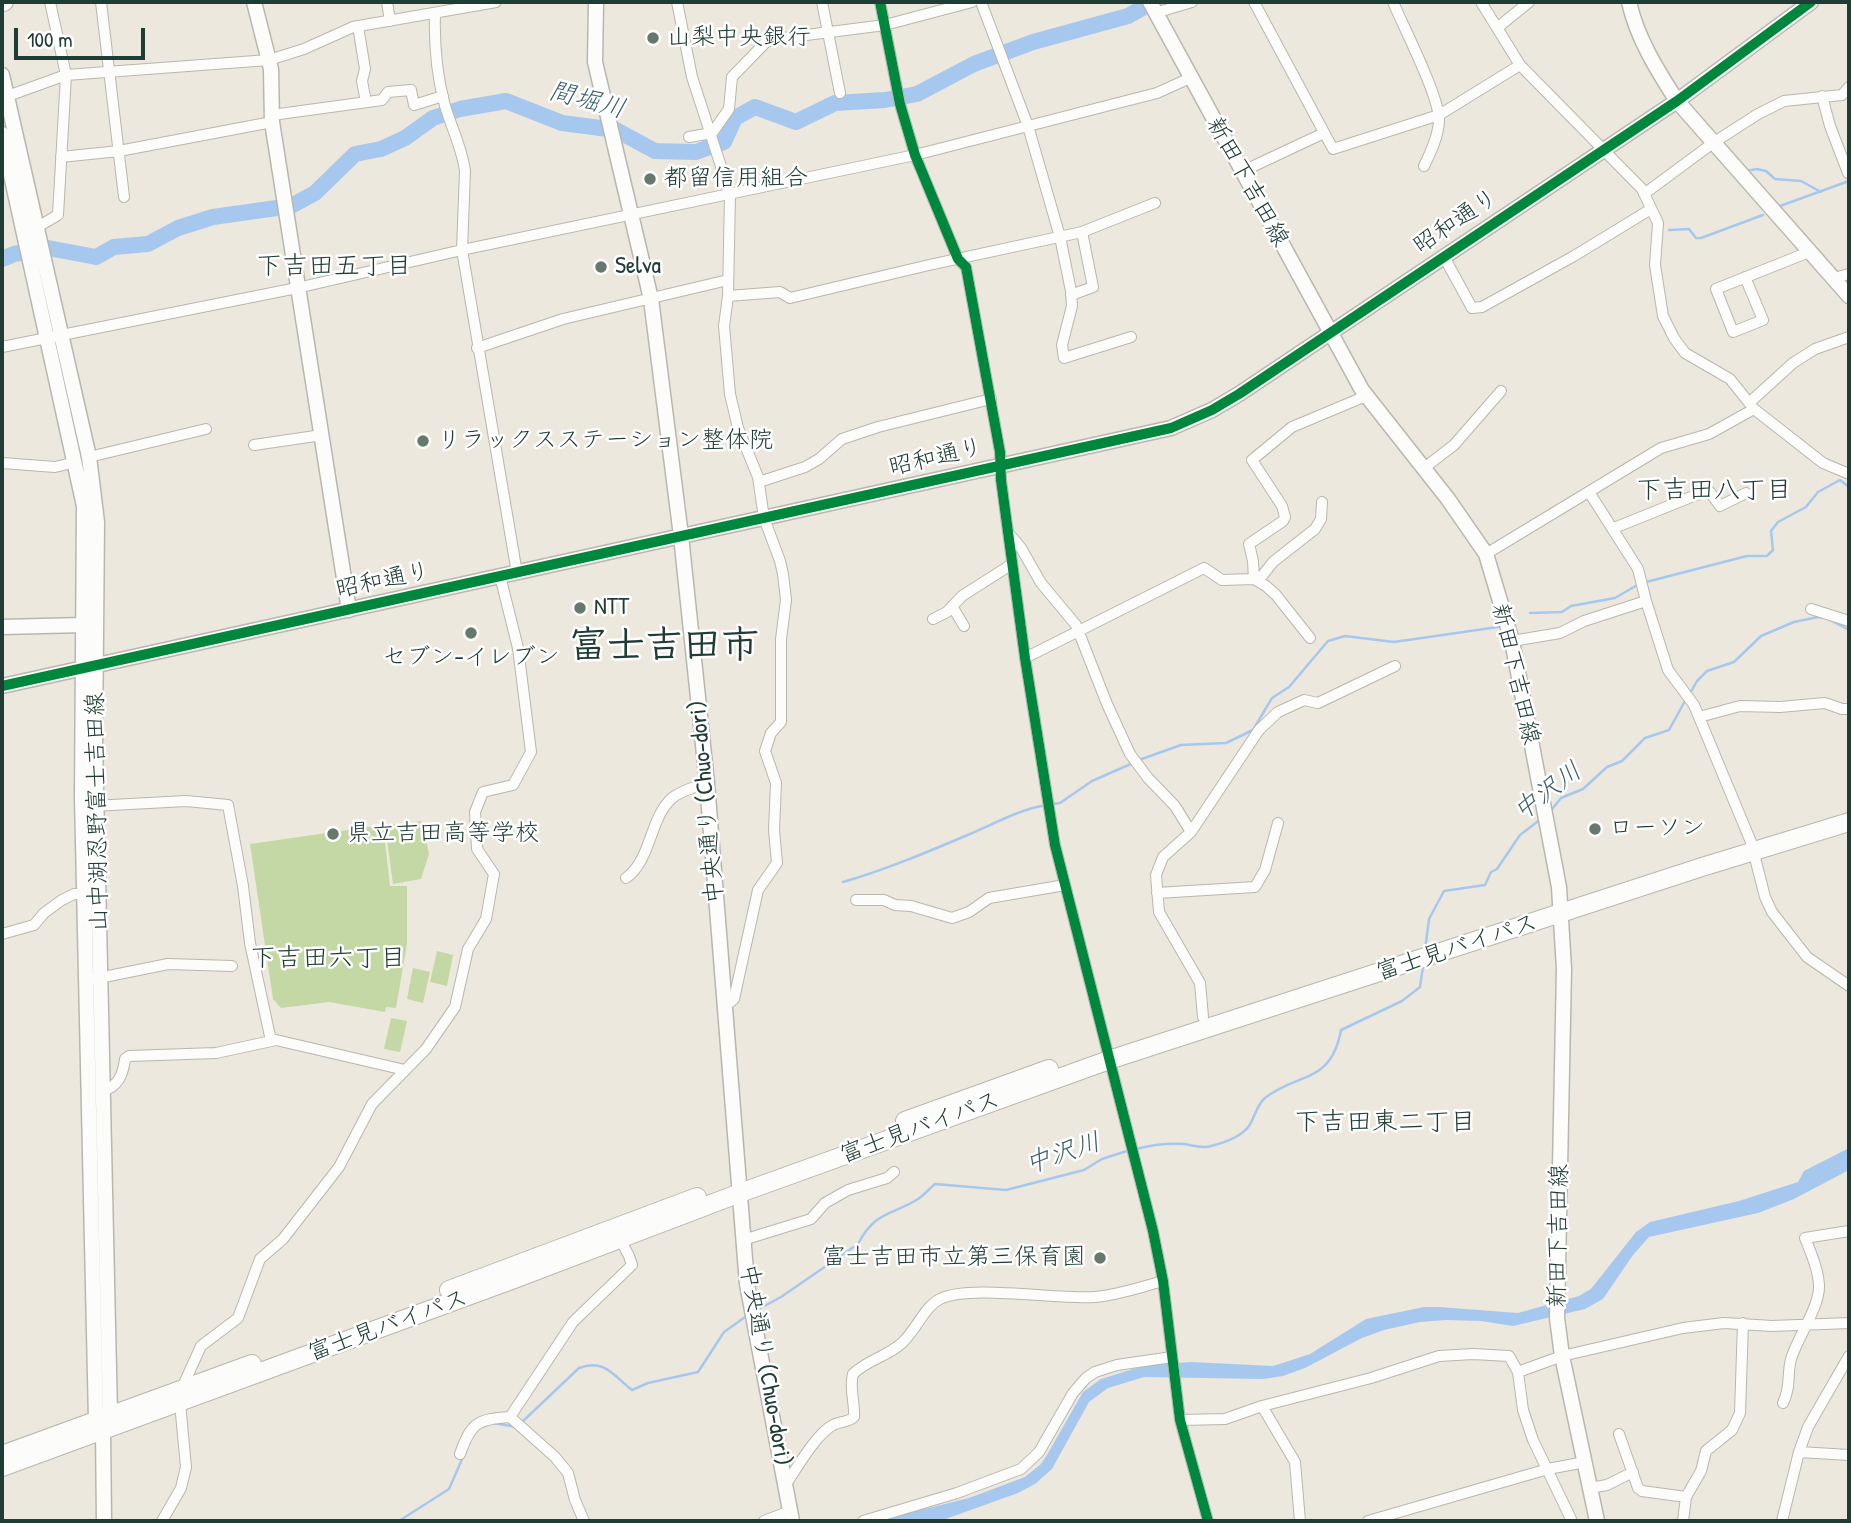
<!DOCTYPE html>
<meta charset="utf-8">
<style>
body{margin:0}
#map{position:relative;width:1851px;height:1523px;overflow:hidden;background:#ede8dd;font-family:"Patrick Hand",sans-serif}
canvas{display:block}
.frame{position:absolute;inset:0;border:4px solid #1f3d34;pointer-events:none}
.scale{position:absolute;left:14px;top:28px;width:131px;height:32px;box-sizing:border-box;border:4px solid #1f3d34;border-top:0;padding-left:9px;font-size:21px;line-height:24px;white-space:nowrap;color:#1f3d34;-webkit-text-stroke:5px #fff;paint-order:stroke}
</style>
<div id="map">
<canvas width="1851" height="1523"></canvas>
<div class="frame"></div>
<div class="scale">100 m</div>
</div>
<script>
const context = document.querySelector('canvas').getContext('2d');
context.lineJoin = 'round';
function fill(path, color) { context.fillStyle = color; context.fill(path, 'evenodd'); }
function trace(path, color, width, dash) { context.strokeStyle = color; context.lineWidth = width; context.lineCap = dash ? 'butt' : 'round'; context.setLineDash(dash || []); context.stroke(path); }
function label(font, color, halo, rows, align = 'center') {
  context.font = font + ' "Patrick Hand","Klee One",sans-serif'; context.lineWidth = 5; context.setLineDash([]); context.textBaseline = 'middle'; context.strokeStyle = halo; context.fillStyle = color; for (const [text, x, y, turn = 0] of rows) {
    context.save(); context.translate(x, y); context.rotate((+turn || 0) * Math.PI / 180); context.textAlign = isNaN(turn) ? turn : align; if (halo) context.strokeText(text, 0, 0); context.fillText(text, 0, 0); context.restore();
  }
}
const green = new Path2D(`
 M422,821L429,854L421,879L393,884L385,825Z
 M383,825L390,886H407V944L396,1008L386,1007L385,1012L329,1002L281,1008L273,999L250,844Z
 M437,951L453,955L447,986L430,982Z
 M413,968L430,972L423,1003L407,999Z
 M391,1018L407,1021L400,1052L384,1049Z`);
const water = new Path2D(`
 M1849,1148V1170L1794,1199L1758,1213L1649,1237L1633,1255L1603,1299L1585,1309L1513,1326L1481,1321L1446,1320L1420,1322L1384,1330L1362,1338L1305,1368L1283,1376L1263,1379L1144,1377L1108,1388L1089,1402L1052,1469L1035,1484L1018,1493L940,1521H876L969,1498L1025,1477L1041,1464L1047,1455L1083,1392L1101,1379L1146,1365L1191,1362L1273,1366L1310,1354L1366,1319L1424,1307H1439L1518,1313L1579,1296L1591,1289L1636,1232L1650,1222L1739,1201L1798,1182L1804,1171Z`);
const stream = new Path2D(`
 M1747,171L1757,169L1766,171L1775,179L1801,181L1821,192
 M1780,206L1849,181
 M1669,230L1689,229L1696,238H1701L1763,215
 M1646,582L1747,556H1767L1773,550L1771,531L1778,522L1806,507L1818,492L1840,480L1849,487
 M1530,613L1562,612L1571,606L1615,598L1639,584
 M1832,621L1849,630
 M1689,695L1697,681L1707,671L1734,662L1761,636L1794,622L1818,617L1826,618
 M1139,760L1181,745L1226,743L1253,730L1272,698L1289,687L1328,641L1345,636L1394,642L1498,627
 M1052,804L1060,803L1092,781L1133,763
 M1549,813L1561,798L1583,789L1607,767L1622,761L1645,738L1669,730L1685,701
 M843,882C885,870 930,851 970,834C996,823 1018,810 1046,805
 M1425,950L1429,919L1444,891L1485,885L1491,872L1497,869L1520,835L1541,819
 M1136,1149C1151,1145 1170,1143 1184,1144C1193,1145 1203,1149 1211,1146C1223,1143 1241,1137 1249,1126C1255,1117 1256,1106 1265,1098C1297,1072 1331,1085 1341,1030L1402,1001L1420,987L1423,967
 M757,1310L781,1297L858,1244C875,1211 891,1216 918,1199C924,1195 929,1189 935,1184L1006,1190L1084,1170L1102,1159L1130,1150
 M522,1422L579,1368C604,1358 614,1376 632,1390L648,1383L698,1372L724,1332L748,1315
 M493,1423L517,1427
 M399,1521L449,1489L463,1457`);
const river = new Path2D(`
 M2,259L14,254L48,248L96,257L114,247L148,244L178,228L213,217L291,206L315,193L355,154L381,149L405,138L433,118L460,109L506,101L562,123L616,130L655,151L696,152L724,142L735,118L755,107L796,122L835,103L885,100L917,94L974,64L1033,42L1128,16L1153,2`);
const street = new Path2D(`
 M101,2L124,197
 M387,2L390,21
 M677,2L692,77L730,194L728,296L724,326L730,394L738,428L758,477L764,518L780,561L783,574L786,600L781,639V722L771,733L765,751L776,783L774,830L777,863L758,890L734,999L724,1007
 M822,2L840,93
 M880,2L900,104L915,155L958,259L966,267L1000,452L1001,480L1025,658L1055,845L1153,1231L1163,1281L1180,1420L1208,1521
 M981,2L1028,126L1060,237L1071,291L1072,306L1062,345L1064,358L1131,337
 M1254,2L1333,149L1439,115L1520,65
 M1393,2C1404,28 1438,94 1439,119C1439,135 1431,152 1424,166
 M1481,2L1520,65L1642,189L1658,223L1655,265L1663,316L1674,338L1685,353L1730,379L1754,409L1823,463L1849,474
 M435,13C434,45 436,71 444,102C450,125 462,147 465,171L462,250L517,573
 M1155,13L1192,2
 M358,26L365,69L362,81L366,102
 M1497,28L1529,2
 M1822,96L1830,126L1848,173
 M2,98L66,75L269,60L304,49L353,27L496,2
 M272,115L382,100L388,92L411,90L414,105L443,96
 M689,137L712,133L729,109L732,77L766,42L775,39L885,25L972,2
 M61,157L119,151L272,122
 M1241,172L1324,133
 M1644,194L1713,143L1758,114L1784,101L1842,95L1849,87
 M34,229L58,215L66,75L50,2
 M1443,255L1472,308L1482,307L1574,256L1651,209
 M1745,277L1763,320L1733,332L1716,289L1809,252
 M1834,278L1849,274
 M1071,295L1093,287L1082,232
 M728,296L780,292L790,298L929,265L1082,232L1155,203
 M2,347L297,288L462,250L915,155L1157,93L1190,78
 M477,348L563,319L728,280
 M1749,403L1793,363L1815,349L1849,337
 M254,445L322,435
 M89,457L206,429
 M2,463L55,467L76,462
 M1424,468L1454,445L1501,391
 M759,482L805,467L819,459L842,439L878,427L991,399
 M1589,492L1638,569L1646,601L1668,670L1694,705L1751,842L1765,897L1772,912L1807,957L1849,986
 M1614,528L1706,491L1710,492L1720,506L1746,493
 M1011,536L1021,548L1041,583L1076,625L1107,704L1130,754L1148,778L1175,806L1191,832
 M1486,554L1661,448L1709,434L1754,409
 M1254,579L1253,561L1249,544L1283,521L1285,517L1282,506L1252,460L1292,427L1366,396
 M1258,581L1273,562L1315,529L1321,519L1322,502
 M952,606L964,626
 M1811,609L1849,621
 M933,619L947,612L962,596L1012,564
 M1512,641L1560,633L1584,621L1646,601
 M1025,658L1204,568L1222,580L1254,579L1266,586L1276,595L1310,638
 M1699,717L1740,706L1780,707L1825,703L1842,709H1849
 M93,806L186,801L228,805L243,886L250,943L271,1041
 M626,878C652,859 649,819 672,798C682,790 695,787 707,783
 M1157,893L1255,887L1265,870L1278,823
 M856,900H884L895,905L911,906L952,918L969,912L989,898L1065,885
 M2,934L34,925L44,913L62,900L74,894H90
 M94,979L168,964L232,966
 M1203,1017L1200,983L1159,912L1156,875L1163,857L1191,832L1259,730L1278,712L1304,700L1318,703L1395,666
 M102,1091C118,1087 123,1075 125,1059L129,1056L216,1053L276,1040L405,1070
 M743,1240L811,1219L825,1203L848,1190L887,1178L894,1172
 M1518,1372L1523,1410L1533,1440L1571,1519
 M182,1388L201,1346L238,1318L260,1259L283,1239L339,1167L372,1104L426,1049L455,1007L468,949L486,919L494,874L477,849L475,812L483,792L513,785L531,752L518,648L500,576
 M1783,1403C1792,1385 1786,1372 1792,1356C1799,1335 1820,1306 1819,1285C1818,1269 1811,1253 1805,1238L1849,1231
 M1262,1406L1295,1462L1300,1521
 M510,1417L555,1457L568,1473L575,1500L584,1521
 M1180,1420L1225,1419L1262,1406L1371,1378L1439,1356L1473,1354L1509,1356L1518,1372L1562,1356L1683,1328L1724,1323L1772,1326L1849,1323
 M1619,1434L1638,1488L1642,1491L1686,1497
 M1799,1452L1849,1455
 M460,1454C471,1423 477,1419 510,1417L573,1322L632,1265L629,1256L620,1239
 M786,1484C797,1468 816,1434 833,1425C840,1421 847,1423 854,1417C855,1403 849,1387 853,1374C867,1360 888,1356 902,1343C917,1329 924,1307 940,1299C970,1284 1058,1300 1095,1297C1118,1295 1141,1287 1163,1281
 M1590,1488L1607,1485L1633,1472
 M162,1521L181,1488L186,1467L180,1403
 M764,1521L790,1511
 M863,1521L957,1493L1021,1469L1039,1452L1073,1393L1086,1378L1095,1372L1117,1365L1172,1357
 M1368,1521L1548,1469L1585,1462
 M1683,1521L1686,1497L1701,1471L1706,1451L1732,1430L1740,1413L1743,1323
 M1782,1521L1799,1452L1808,1427L1849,1356`);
const secondary = new Path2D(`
 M254,2L271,69L272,122L349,610
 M596,2L595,62L651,299L681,536L707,783L747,1284L792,1521
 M1150,2L1362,390L1448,499L1486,554L1512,641L1559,887L1564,969L1557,1318L1562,1356L1597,1521
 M1629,2C1637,38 1657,70 1677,101L1849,296
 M2,75L89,457L97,522L95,743L110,1415L103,1431L104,1521
 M2,134L84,506L82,798L96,1420L101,1427
 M2,627L83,625
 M2,686L1171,428L1212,410L1239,394L1677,101L1811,2`);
const highway = new Path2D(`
 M2,2H4
 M905,1121L1049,1069
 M449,1290L697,1197
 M2,1455L252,1364
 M2,1467L514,1279L740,1193L1109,1060L1702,867L1849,822`);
const cycleway = new Path2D(`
 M880,2L900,104L915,155L958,259L966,267L1000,452L1001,480L1025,658L1055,845L1153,1231L1163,1281L1180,1420L1208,1521
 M2,686L1171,428L1212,410L1239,394L1677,101L1811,2`);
const markers = [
 [653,38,7,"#67796f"],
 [650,179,7,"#67796f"],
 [601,267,7,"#67796f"],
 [423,441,7,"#67796f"],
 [580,608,7,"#67796f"],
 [471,633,7,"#67796f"],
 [1595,829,7,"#67796f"],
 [333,834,7,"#67796f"],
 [1100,1258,7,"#67796f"]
];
const poiNames = [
 ["山梨中央銀行",667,38],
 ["都留信用組合",664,179],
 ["Selva",615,267],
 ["リラックスステーション整体院",437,441],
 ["NTT",594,608],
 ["セブン-イレブン",471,658,"center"],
 ["ローソン",1609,829],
 ["県立吉田高等学校",347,834],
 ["富士吉田市立第三保育園",1086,1258,"right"]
];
const streetNames = [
 ["新田下吉田線",1247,182,61],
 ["昭和通り",1456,222,-34],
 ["昭和通り",936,458,-13],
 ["昭和通り",383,581,-12],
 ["新田下吉田線",1515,674,77],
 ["中央通り (Chuo-dori)",707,802,-95],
 ["山中湖忍野富士吉田線",98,812,-91],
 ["富士見バイパス",1457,948,-18],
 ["富士見バイパス",920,1128,-20],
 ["新田下吉田線",1559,1236,-89],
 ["富士見バイパス",388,1326,-20],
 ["中央通り (Chuo-dori)",765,1365,80]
];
const waterNames = [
 ["間堀川",587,101,15],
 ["中沢川",1548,792,-37],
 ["中沢川",1063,1154,-18]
];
const neighbourhoodNames = [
 ["下吉田五丁目",334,267],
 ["下吉田八丁目",1714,491],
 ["下吉田六丁目",328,959],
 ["下吉田東二丁目",1385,1123]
];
const townNames = [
 ["富士吉田市",664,647]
];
fill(green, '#c3d8a5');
fill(water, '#a6c8ee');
trace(stream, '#a6c8ee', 2.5);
trace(river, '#a6c8ee', 16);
trace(street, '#b8b7af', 12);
trace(secondary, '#b8b7af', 17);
trace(highway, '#b8b7af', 20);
trace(street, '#fcfcfa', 10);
trace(secondary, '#fcfcfa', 14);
trace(highway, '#fcfcfa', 18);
trace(cycleway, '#00873e', 10);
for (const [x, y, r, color] of markers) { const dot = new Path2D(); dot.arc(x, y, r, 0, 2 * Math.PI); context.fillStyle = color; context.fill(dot); trace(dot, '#fff', 2.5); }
label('24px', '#1f3d34', '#fff', poiNames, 'left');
label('24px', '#1f3d34', '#fff', streetNames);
label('italic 26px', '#3e636e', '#fff', waterNames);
label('26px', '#1f3d34', '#fff', neighbourhoodNames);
label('bold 38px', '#1f3d34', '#fff', townNames);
</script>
